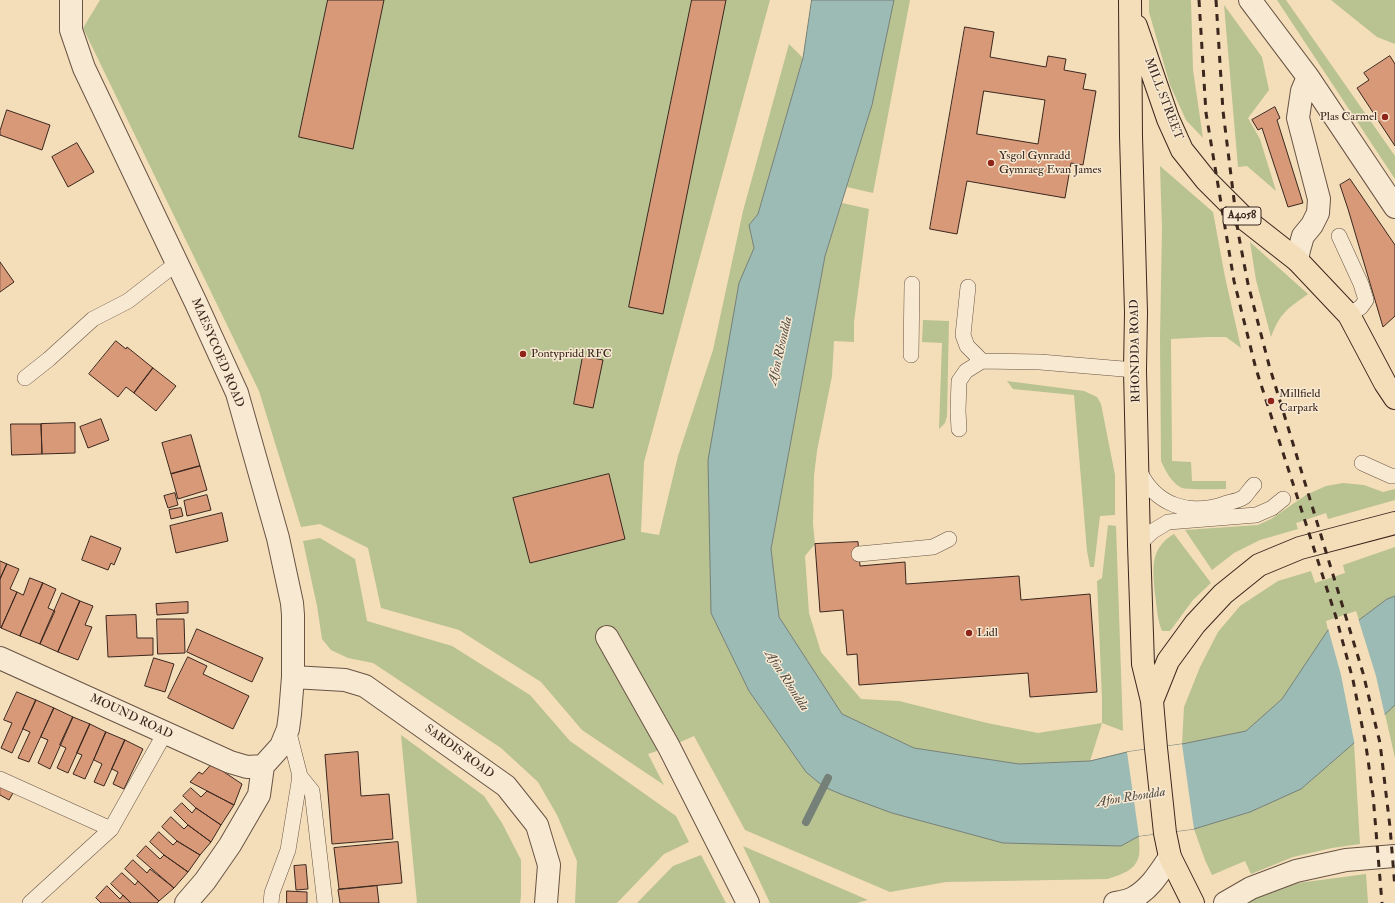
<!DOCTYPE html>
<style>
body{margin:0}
canvas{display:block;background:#f4ddb9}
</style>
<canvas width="1395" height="903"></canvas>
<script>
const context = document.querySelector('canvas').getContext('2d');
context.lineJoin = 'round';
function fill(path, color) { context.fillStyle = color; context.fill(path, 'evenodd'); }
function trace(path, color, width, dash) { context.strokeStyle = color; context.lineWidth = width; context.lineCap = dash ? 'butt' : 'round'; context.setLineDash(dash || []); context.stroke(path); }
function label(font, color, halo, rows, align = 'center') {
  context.font = font + ' "IM FELL Double Pica",serif'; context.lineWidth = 3; context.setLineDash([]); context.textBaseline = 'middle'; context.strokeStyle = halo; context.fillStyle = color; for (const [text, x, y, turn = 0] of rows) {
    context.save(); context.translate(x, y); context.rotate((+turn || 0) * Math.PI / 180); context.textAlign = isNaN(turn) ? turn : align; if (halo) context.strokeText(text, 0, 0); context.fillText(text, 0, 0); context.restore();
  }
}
const green = new Path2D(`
 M100,0H770L644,462L641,532L659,535L678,456L713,350L743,211L789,44L803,58L758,214L749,225L754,248L739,283L729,342L711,613L749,691L806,772L843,795L892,813L1003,843L1121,846L1139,836C1139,842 1140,850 1139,855C1136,871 1121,874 1108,879L946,882L890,892L745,830L694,736L669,747L648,754L664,785L582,730L541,682L459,630L381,608L368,548L320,524L301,527L259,391L83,28Z
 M894,0H910L873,193L847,187L872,105Z
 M1149,0H1191L1193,70L1203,138L1186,120L1170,85L1149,12Z
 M1277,0H1286L1395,156V179Z
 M1331,0H1395V44L1377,37Z
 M1224,5L1262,57L1269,90L1248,118L1260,139L1276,191L1247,166L1238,167Z
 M1160,166L1213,212L1225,277L1241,348L1226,337H1208L1171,339L1172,461L1191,462L1192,481H1226V489C1218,489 1187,490 1182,488C1172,484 1165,470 1161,461L1160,339L1162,228Z
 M842,203L869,209L854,322V342L834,341L832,376L817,451L814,476L813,524L815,544L805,556L809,613L821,652L861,699L899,701L987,723L1038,733L1102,723V698L1097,581L1102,578L1108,525L1116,526L1123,731L1102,723L1090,761L1019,764L914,748L842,714L779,617L771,549L825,256Z
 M1250,242L1308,294C1287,309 1280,313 1271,337L1256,280Z
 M923,320L949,321L947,416L945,423L939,429L942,343L922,342Z
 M1007,381L1084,391L1097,397L1101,404L1115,475V515L1100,516L1094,567H1090L1087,551L1074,395L1013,389Z
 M1343,483L1364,485L1383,492L1395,489V500L1328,519L1326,513L1296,523L1298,529L1260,540L1234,553L1212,570L1185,530L1258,525L1271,519L1306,495L1326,486Z
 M1174,534L1211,583L1193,600L1170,631H1162C1157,619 1157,607 1155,594C1153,569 1149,549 1174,534Z
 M320,538L355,559L367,621L452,646L530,695L570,741L676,816L689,842L664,854L617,903H575L577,861L557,815L538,782L501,748L373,663L348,658L331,650L322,639L317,606L303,541Z
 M1395,547V596L1387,599L1359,620L1356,611L1326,621L1328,630L1282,699L1246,731L1182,744L1184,707L1200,667L1218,632L1240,606L1278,581L1311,571L1315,583L1345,573L1343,565Z
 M1395,705V758L1385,714Z
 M401,735L484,796L502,823L521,860V896L520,903H417Z
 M1354,743L1360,844L1332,848L1293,857L1251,874L1245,861L1212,875L1205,860L1194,829L1250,812L1301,789Z
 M743,846L868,900L857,903H770Z
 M701,855L726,903H637L673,866Z
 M1366,874L1368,903H1243L1260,895L1298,883Z`);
const water = new Path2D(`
 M812,0H894L872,105L825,256L771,549L779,617L842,714L914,748L1019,764L1090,761L1127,752L1182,744L1246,731L1282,699L1328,630L1359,620L1387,599L1395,596V705L1354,743L1301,789L1250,812L1194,829L1139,836L1121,846L1003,843L892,813L843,795L824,787L806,772L749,691L711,613L708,460L739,283L754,248L749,225L758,214L803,58Z`);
const pier = new Path2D(`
 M1358,618L1376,676L1385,716L1355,746L1341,675L1328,628Z
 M1182,744L1194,829L1139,836L1127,752Z`);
const stream = new Path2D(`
 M806,822L828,778`);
const building = new Path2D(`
 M328,0H384L353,149L299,137Z
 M692,0H726L663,314L629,307Z
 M965,27L994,32L990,57L1046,67L1048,56L1066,59L1064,70L1086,74L1083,89L1096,91L1083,165L1071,163L1065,198L967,181L957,234L930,229ZM984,91L1045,100L1038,144L977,134Z
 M1390,56L1395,64V146L1357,88L1369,80L1364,73Z
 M1275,107L1280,118L1277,120L1303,203L1288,207L1262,128L1258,130L1252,120Z
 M7,110L50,125L42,150L0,135V131Z
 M77,143L94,172L68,187L52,157Z
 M1350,179L1395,245V316L1383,327L1348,209L1340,185Z
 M0,262L14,282L0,292Z
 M116,341L126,349L127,347L153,368L134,393L126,387L118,397L89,374Z
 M583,356L603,360L593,408L574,404Z
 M153,368L176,386L156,411L134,393Z
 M101,419L109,440L88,448L80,427Z
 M75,423V453L42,454L41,424Z
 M11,424H41L42,454L12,455Z
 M191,435L200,466L171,474L162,443Z
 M200,466L207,490L178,499L171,474Z
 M609,474L625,539L530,563L513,498Z
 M175,493L178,505L168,508L164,496Z
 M207,495L211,510L187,516L184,501Z
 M181,508L183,516L171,519L169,510Z
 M222,513L228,541L176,553L170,526Z
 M91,536L121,548L114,565L111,563L108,570L82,560Z
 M858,542L860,566L905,562L906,584L1019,576L1021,600L1090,594L1097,692L1030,697L1028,673L859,685L857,654L847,655L843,610L820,612L815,544Z
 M0,561L7,564L0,579Z
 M7,564L19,569L10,589L17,592L1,628L0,627V579Z
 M30,578L43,583L20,636L1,628L17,592L23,595Z
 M43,583L56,589L48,608L55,611L40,644L20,636Z
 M62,593L80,601L58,652L40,644Z
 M80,601L93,606L85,625L92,627L78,660L58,652Z
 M188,602V613L157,615L156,604Z
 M136,615L137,638H153V655L108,657L106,616Z
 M157,619H184L185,653L158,654Z
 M197,629L263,658L252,682L187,652Z
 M188,657L207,666L203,674L249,696L233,729L168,698Z
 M154,658L174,664L165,692L145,686Z
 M17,692L36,700L12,753L1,748L12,723L4,720Z
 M36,700L54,708L29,762L18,758L30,732L23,729Z
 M54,708L73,717L50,769L38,763L48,740L41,737Z
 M73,717L90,724L68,773L57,768L66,748L60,745Z
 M90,724L106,732L85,779L73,774L82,755L77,753Z
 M106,732L125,740L104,786L94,782L102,764L94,760Z
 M125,740L143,749L124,789L113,784L118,772L112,769Z
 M358,752L361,796L389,794L393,839L332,844L325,755Z
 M212,764L242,784L234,805L190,782L199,772L202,774Z
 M0,785L13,793L9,800L0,795Z
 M191,788L201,797L207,791L234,805L221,825L196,808L183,796Z
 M182,803L192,813L196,808L221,825L211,842L188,825L174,811Z
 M171,817L184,829L188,825L211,842L200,855L177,841L162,827Z
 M159,832L173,845L177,841L200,855L188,872L164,855L150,842Z
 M398,842L402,883L339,889L334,848Z
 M146,846L160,859L164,855L188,872L174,888L137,856Z
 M133,860L147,873L150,869L174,888L159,901L125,869Z
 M306,865L308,889L296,890L294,866Z
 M122,873L135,885L138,881L159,901L157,903H131L111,884Z
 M107,886L120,899L123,895L131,903H101L96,898Z
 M377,886L379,903H340L338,890Z
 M287,891L307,892V903H287Z`);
const service = new Path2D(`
 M1339,236L1361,284L1366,300L1361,307L1349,315
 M968,287L963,335L967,346L982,361
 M911,355L912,284
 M25,378L49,359L93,319L128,301L177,263
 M959,429L958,411L959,381L966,371L982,361L1040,362L1135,370
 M1362,463L1391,476H1395
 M1139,470C1155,505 1188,516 1224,504C1229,502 1239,501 1244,497C1247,494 1250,489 1254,485
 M1139,544L1153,531L1168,522L1256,515L1272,508L1283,499
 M859,554L933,547L949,539
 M299,775L312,791L325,903
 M0,779L111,829
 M30,903L111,829L165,733
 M271,903L272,893L288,850L300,776L288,729`);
const minor = new Path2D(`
 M71,0V30L84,68L196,303L237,393L278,538L292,603L293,615V677L290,714L288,729L281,746L263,766
 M1250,0L1308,77L1395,207
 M1297,260L1299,250L1303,236L1312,225L1318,213L1319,199L1298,118L1302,91L1308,77
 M607,637L669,747L748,903
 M0,658L230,762L247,767L263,766
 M293,677L345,680L365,686L506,786L537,825L549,865L546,903
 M186,903L205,881L230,845L259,795L263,766
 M1115,903C1120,902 1128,901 1133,898C1150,889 1160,872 1170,857
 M1225,903L1251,888L1296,871L1346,860L1395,856`);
const primary = new Path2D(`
 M1130,0L1131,136L1136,312L1135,370L1139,544L1143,664L1152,701
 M1136,26L1168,119L1182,150L1206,180L1246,220L1297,260L1349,315L1385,383L1395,398
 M1193,903L1170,857L1165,833L1156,748L1152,701L1168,661L1195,624L1223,594L1259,565L1300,548L1395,523`);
const rail = new Path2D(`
 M1199,0L1206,113L1234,281L1256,369L1336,617L1353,680L1366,746L1373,795L1382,903
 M1216,0L1223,111L1238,232L1248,284L1269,365L1363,673L1380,743L1390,827L1395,888`);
const markers = [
 [1385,117,4,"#8f2418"],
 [991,163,4,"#8f2418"],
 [523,354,4,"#8f2418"],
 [1271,401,4,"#8f2418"],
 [969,633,4,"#8f2418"]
];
const shields = [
 [1242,216,38]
];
const shieldNames = [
 ["A4058",1242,216]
];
const streetNames = [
 ["MILL STREET",1163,99,69],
 ["RHONDDA ROAD",1136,351,-91],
 ["MAESYCOED ROAD",217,353,67],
 ["MOUND ROAD",131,717,25],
 ["SARDIS ROAD",459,752,36]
];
const poiNames = [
 ["Plas Carmel",1377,117,"right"],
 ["Ysgol Gynradd",999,156],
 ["Gymraeg Evan James",999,170],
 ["Pontypridd RFC",531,354],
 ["Millfield",1279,394],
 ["Carpark",1279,408],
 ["Lidl",977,633]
];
const waterNames = [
 ["Afon Rhondda",781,351,-77],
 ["Afon Rhondda",786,681,57],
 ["Afon Rhondda",1131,798,-9]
];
fill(green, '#b9c291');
fill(water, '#9cbbb4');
trace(water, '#758078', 1);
fill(pier, '#f4ddb9');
trace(stream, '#758078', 8);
fill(building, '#d79978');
trace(building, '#3b271e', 1);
trace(service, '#695445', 16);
trace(minor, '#695445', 24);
trace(primary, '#3b271e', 24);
trace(service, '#f8e9d2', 15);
trace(minor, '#f8e9d2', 22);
trace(primary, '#f4ddb9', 22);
trace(rail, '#3b271e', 3, [7, 7]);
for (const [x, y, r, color] of markers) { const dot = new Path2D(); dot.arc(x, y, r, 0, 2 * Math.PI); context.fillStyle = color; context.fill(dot); trace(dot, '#f8e9d2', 1.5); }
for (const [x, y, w] of shields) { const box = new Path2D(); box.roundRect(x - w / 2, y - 9, w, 18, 3); context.fillStyle = '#f8e9d2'; context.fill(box); trace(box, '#3b271e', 1); }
label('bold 11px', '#3b271e', null, shieldNames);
label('12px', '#3b271e', '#f8e9d2', streetNames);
label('12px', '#3b271e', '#f8e9d2', poiNames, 'left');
label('italic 13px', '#534c44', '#f8e9d2', waterNames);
</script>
